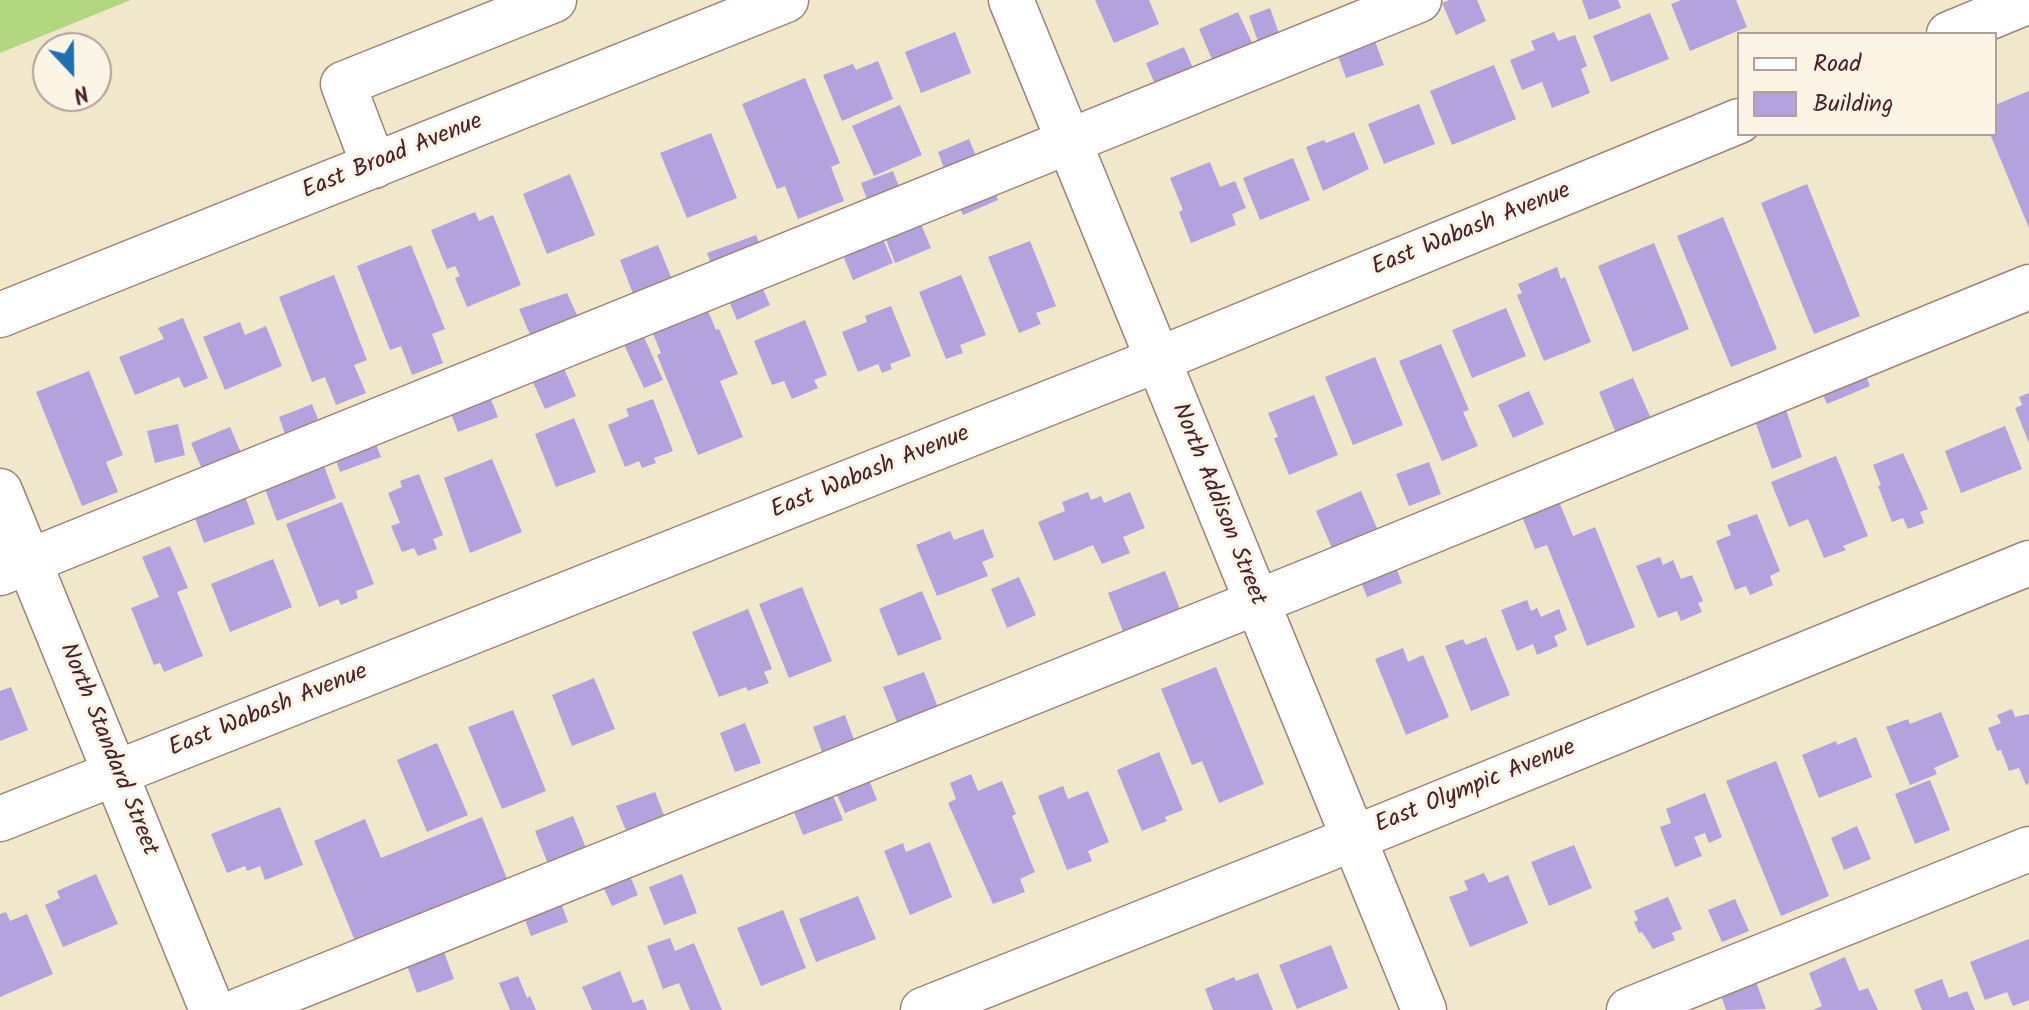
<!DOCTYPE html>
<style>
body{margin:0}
#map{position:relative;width:2029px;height:1010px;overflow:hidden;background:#f1e7cb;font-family:Kalam,sans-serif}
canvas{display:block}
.legend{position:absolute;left:1737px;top:32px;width:260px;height:104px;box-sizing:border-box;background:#fcf5e5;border:2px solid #b59f9b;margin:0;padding:10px 14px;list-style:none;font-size:24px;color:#4a1f2b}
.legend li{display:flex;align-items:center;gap:16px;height:40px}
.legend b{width:40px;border:2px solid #b59f9b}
.north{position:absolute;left:32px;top:32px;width:80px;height:80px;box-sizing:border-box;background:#fcf5e5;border:2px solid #b59f9b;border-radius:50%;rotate:158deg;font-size:22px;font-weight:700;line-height:32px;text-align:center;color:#4a1f2b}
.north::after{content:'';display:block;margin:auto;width:28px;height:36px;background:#1f6fb2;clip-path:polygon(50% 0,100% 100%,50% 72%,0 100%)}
</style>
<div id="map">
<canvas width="2029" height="1010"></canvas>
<ul class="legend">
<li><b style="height:10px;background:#fff"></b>Road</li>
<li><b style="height:22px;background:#b3a2de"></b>Building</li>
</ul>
<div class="north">N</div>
</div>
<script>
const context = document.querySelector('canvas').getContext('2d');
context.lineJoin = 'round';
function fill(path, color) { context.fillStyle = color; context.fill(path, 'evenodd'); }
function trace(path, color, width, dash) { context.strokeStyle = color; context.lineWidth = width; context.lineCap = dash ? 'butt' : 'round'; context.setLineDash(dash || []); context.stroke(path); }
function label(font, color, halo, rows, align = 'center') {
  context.font = font + ' Kalam,sans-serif'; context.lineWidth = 6; context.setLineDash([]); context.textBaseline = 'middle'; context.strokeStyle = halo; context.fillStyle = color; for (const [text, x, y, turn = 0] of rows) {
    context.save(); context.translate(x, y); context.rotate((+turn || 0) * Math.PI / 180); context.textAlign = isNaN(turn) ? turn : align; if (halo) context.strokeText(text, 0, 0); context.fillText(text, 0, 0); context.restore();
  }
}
const green = new Path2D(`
 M0,0H131L0,53Z`);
const building = new Path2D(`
 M1095,0H1149L1159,24L1114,43Z
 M1449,0H1477L1486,21L1456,35L1442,3Z
 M1582,0H1618L1621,8L1589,20Z
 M1681,0H1736L1747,27L1690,51L1671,4Z
 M1270,8L1283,45L1262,53L1249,16Z
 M1238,12L1255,49L1215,66L1199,29Z
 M1650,13L1669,59L1611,82L1593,36Z
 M1371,31L1384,65L1346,78L1334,44Z
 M955,32L971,73L921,93L905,52Z
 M1554,32L1558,41L1575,35L1587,66L1581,69L1590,93L1552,108L1542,82L1522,90L1510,60L1535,50L1531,41Z
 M1184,47L1198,80L1160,96L1146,63Z
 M878,61L893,99L842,121L823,75L853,64L856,70Z
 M1494,65L1516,119L1452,145L1430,91Z
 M805,78L840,163L831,167L844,201L798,219L785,186L777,189L742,104Z
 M2029,91V228L1990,134H1995V105Z
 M1419,104L1435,144L1384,164L1368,124Z
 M900,105L922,155L874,176L852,126Z
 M1354,132L1369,169L1323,191L1306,147L1324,140L1326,143Z
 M711,133L737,198L687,218L660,153Z
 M969,139L980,166L948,179L938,152Z
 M1293,158L1310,200L1260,220L1243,178Z
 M1210,162L1220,187L1235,181L1246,208L1232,214L1236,225L1191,243L1179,212L1183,210L1170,178Z
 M893,171L903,197L871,210L861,183Z
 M570,174L595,235L547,254L523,194Z
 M991,182L998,200L963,215L955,197Z
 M1807,184L1860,316L1814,334L1761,203Z
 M475,212L479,221L493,215L521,285L467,307L455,278L460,276L455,266L447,269L431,230Z
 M916,212L931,248L895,263L881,227Z
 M1723,217L1777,349L1731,367L1677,236Z
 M878,227L893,263L853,280L838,243Z
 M756,235L764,255L715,274L707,253Z
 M1030,241L1056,306L1036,313L1041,324L1019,333L988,257Z
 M1654,243L1689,329L1633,352L1598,266Z
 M411,245L445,329L432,334L443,363L412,375L401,346L390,350L357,266Z
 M658,245L676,289L637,304L620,260Z
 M1557,267L1561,279L1565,277L1591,342L1544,361L1517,295L1522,293L1518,284Z
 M334,275L367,360L354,365L366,393L336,405L325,377L312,382L279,297Z
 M961,275L986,335L960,345L963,353L946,359L919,292Z
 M759,280L770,305L737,320L726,294Z
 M567,293L582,326L535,346L519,309Z
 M704,301L716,330L719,329L738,374L720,381L743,437L698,455L657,355L661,353L649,324Z
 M891,306L911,356L890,364L892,369L882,373L878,364L858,372L842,332L867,322L865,316Z
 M1506,308L1526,356L1472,378L1452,330Z
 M183,318L208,378L184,388L179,377L135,395L119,357L164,339L158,328Z
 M805,320L827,375L814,380L818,388L792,399L784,381L772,385L754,341Z
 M240,322L245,335L266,326L282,366L225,390L203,337Z
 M641,330L663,380L644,388L621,338Z
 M1441,344L1469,410L1463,412L1478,446L1442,461L1399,361Z
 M559,357L576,396L545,409L528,371Z
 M1375,357L1403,425L1353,445L1325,377Z
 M1861,363L1870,386L1827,404L1817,381Z
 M89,371L123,455L106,462L118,492L82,506L36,392Z
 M1633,378L1653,423L1618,438L1599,392Z
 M486,387L498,417L458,432L447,403Z
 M1529,391L1544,424L1513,438L1498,405Z
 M2029,393V443L2015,408L2022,405L2019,397Z
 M1314,395L1338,455L1289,475L1274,438L1278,437L1268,413Z
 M653,399L673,451L654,458L656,463L642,468L639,461L625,467L608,425L629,416L626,409Z
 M312,404L322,429L288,442L279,417Z
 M1786,410L1802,457L1772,469L1755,421Z
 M574,418L596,472L556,487L535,434Z
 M178,424L185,455L155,463L147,431Z
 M2005,426L2022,469L1961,493L1945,451Z
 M230,427L244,460L205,476L191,443Z
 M372,434L381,457L340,472L332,449Z
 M1903,453L1928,509L1920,512L1924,523L1908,529L1903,518L1892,522L1878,486L1881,485L1873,465Z
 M1836,456L1868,536L1843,546L1846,550L1824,558L1808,519L1789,527L1771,482Z
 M321,458L336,498L277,521L262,481Z
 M492,459L522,532L470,553L444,478Z
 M1429,462L1441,494L1409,506L1396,474Z
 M419,474L443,535L433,539L437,549L418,556L414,548L402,552L391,526L400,523L388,493L402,487L400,481Z
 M242,488L255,524L204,543L191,507Z
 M1361,491L1379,533L1334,553L1316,511Z
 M1088,492L1091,500L1101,496L1104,503L1130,492L1145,528L1123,537L1130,553L1102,564L1093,545L1054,561L1038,522L1065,511L1062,502Z
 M1558,499L1573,536L1595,527L1635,627L1587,646L1547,545L1535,549L1521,514Z
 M342,502L374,584L356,591L358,598L341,605L338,599L319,607L286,524Z
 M1757,514L1780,571L1770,576L1773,585L1750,595L1746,586L1735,590L1716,541L1731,535L1727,525Z
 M983,529L994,557L982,562L988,576L937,596L916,545L950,531L954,540Z
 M170,546L188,588L177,592L203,656L164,672L160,663L154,665L131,608L159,597L142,557Z
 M1390,552L1402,583L1367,597L1355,566Z
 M1660,557L1663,565L1673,560L1681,579L1692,575L1703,601L1698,603L1702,612L1681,621L1677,611L1658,618L1636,566Z
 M273,559L292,607L230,632L211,584Z
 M1165,571L1181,612L1124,634L1108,593Z
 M1019,577L1036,615L1007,628L991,589Z
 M802,587L832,661L789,678L759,604Z
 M922,591L942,639L898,656L879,609Z
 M1527,600L1531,611L1537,608L1541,617L1559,609L1567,630L1554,636L1558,646L1537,655L1533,644L1517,651L1501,610Z
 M748,609L772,669L764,672L769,683L748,691L746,687L719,697L692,632Z
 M1486,637L1510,695L1471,711L1445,646L1463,639L1466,645Z
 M1403,648L1408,662L1423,655L1449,717L1406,735L1375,659Z
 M1216,667L1264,784L1219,803L1202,761L1192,765L1161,689Z
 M924,672L939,710L899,727L883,687Z
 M594,678L615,729L572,746L552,695Z
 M11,687L28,730L0,741V691Z
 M2012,709L2015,717L2029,714V783L2026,785L2019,768L2009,771L2001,750L1997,751L1988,728L2001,723L1997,715Z
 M513,710L546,791L502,809L468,727Z
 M1941,712L1959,757L1934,768L1937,774L1910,785L1886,727L1908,719L1910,724Z
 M845,715L857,748L825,760L813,727Z
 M745,723L761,763L735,772L720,733Z
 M1856,737L1872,777L1819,798L1802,755L1836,741L1837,745Z
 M437,743L468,815L427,832L397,760Z
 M1159,752L1183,810L1165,817L1167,821L1142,831L1117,770Z
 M1776,761L1829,896L1781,916L1726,781Z
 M863,765L877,800L845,813L830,779Z
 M971,774L978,791L1002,781L1016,814L1012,816L1035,872L1020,879L1025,892L993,904L948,803L956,799L950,783Z
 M1930,780L1950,830L1915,844L1895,794Z
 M827,781L843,820L803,835L788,797Z
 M1063,786L1068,799L1088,791L1109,842L1088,851L1092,861L1067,870L1038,796Z
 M655,792L667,823L629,838L616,806Z
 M1705,793L1722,837L1709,843L1705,833L1694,837L1702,856L1675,867L1660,827L1671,823L1666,809Z
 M280,807L303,865L265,880L260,866L247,871L245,866L227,873L211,834Z
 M573,816L588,853L550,869L535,831Z
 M482,817L510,886L358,948L314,841L365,819L381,858Z
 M1857,826L1871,859L1844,870L1831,838Z
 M930,842L952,897L910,915L884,851L903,843L906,852Z
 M1574,845L1592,888L1549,906L1531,862Z
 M625,864L638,895L612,906L598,876Z
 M1484,873L1489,883L1508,875L1528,923L1470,947L1449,897L1468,890L1464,881Z
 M96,874L118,924L63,947L45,905L60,898L57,891Z
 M682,874L697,913L664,925L649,887Z
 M557,892L568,922L531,936L520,906Z
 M858,896L876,939L816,962L799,919Z
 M1668,897L1682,929L1672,933L1675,940L1653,949L1642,932L1639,933L1634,922L1638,920L1634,911Z
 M1735,899L1749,931L1722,942L1708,910Z
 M783,910L806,968L761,986L737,928Z
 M6,912L10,921L27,914L53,974L0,997V914Z
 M670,938L675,951L694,943L722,1010H690L679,983L663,989L647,946Z
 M439,939L454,979L417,993L402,952Z
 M2029,939V1000L2013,1006L2007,992L1985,1000L1970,962Z
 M1331,945L1348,988L1297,1009L1279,965Z
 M1845,957L1859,991L1868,988L1878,1010H1813L1822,1006L1809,973Z
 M620,971L633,1003L643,999L647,1010H592L582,987Z
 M1258,973L1273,1010H1213L1205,989L1234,977L1236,981Z
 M1753,974L1766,1009L1726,1010L1718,987Z
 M518,976L527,998L530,996L536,1010H510L499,983Z
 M1942,979L1949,998L1967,991L1975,1010H1922L1914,990Z`);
const minor = new Path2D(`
 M1011,0L1424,1010
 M1949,34L2029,1
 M374,166L343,84L554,0
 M0,315L786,0
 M0,491L212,1010
 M0,573L1419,0
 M0,819L1157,360L1739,121
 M240,1010L1302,584L2029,287
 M923,1010L1320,852L2029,563
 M1629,1010L2029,849`);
const streetNames = [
 ["East Broad Avenue",393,158,-22],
 ["East Wabash Avenue",1472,231,-22],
 ["East Wabash Avenue",871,474,-22],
 ["North Addison Street",1217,505,68],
 ["East Wabash Avenue",269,712,-22],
 ["North Standard Street",107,750,68],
 ["East Olympic Avenue",1476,788,-22]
];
fill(green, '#b3d780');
fill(building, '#b3a2de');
trace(minor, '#9e837b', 47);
trace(minor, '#fff', 44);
label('24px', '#4a1f2b', '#fcf5e5', streetNames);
</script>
